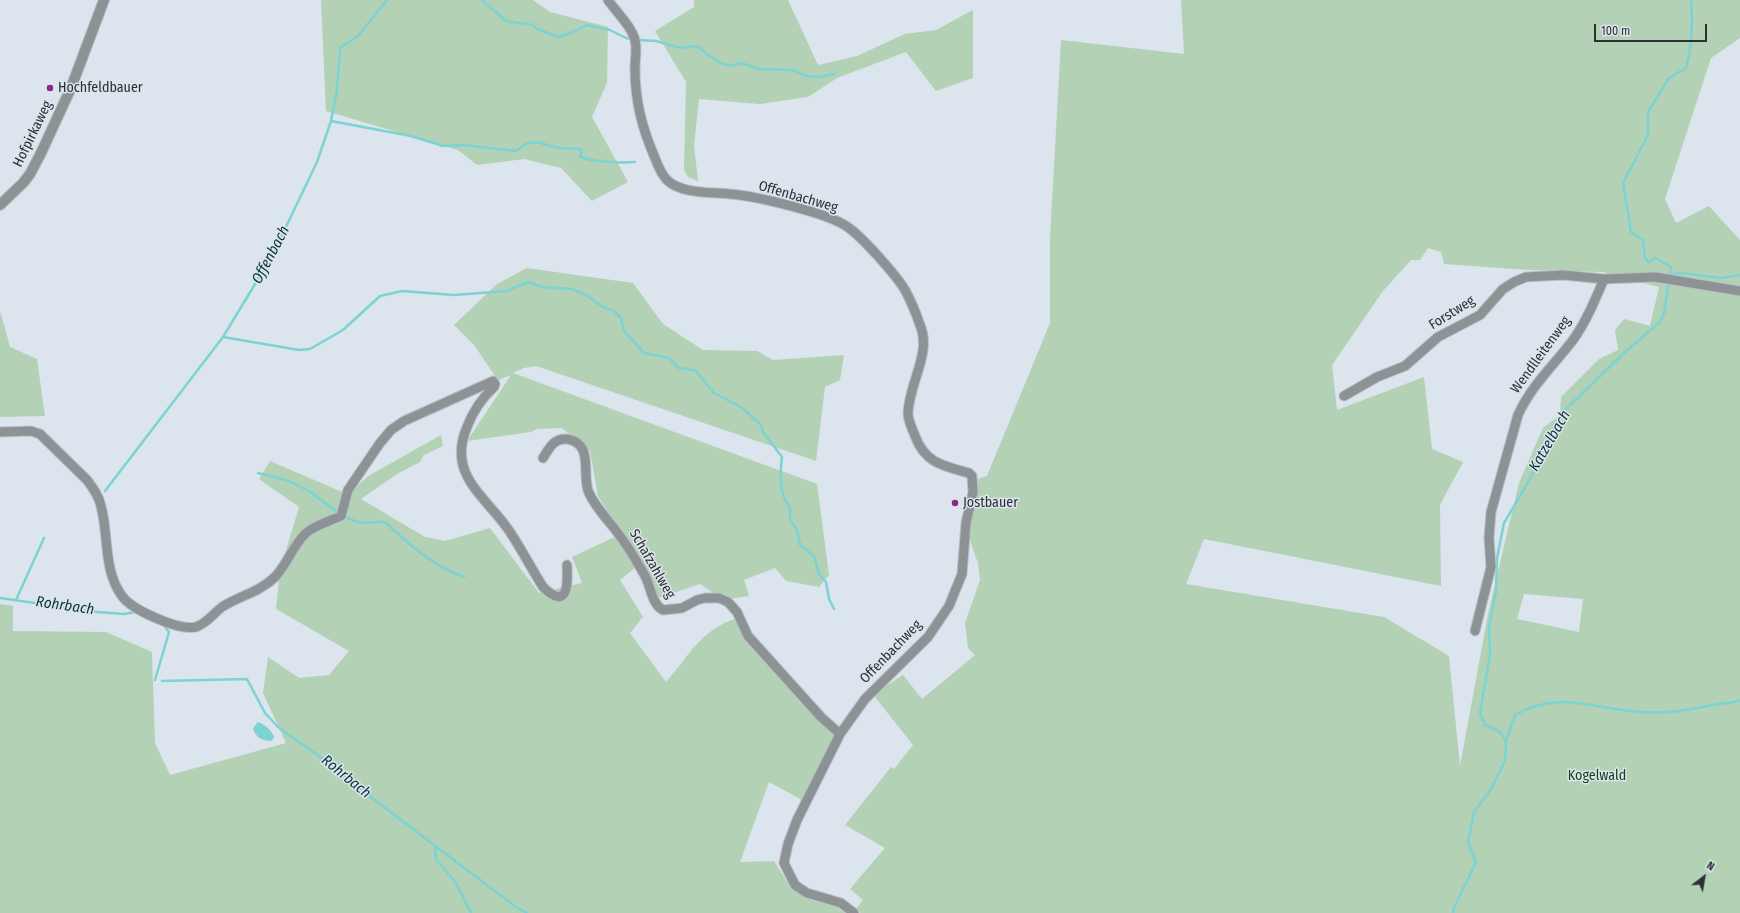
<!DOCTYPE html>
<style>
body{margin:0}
#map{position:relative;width:1740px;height:913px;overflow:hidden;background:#dce4ed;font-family:"Fira Sans Condensed",sans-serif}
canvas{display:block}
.north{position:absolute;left:1684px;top:857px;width:40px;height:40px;-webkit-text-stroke:3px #dce4ed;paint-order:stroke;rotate:31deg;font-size:11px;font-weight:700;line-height:16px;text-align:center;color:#2c3033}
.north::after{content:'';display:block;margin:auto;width:14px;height:18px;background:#2c3033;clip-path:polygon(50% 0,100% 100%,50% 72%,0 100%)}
.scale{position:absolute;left:1594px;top:24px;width:113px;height:18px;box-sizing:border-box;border:2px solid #2c3033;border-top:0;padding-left:5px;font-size:12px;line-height:14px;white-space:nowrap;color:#2c3033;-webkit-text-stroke:3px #dce4ed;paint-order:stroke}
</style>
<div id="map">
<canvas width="1740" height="913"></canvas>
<div class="north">N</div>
<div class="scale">100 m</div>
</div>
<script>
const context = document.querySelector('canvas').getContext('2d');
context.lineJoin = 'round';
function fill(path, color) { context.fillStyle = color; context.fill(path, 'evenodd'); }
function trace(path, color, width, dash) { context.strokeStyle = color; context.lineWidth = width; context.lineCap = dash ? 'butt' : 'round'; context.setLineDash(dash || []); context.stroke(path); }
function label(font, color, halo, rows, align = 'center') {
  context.font = font + ' "Fira Sans Condensed",sans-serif'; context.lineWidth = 3; context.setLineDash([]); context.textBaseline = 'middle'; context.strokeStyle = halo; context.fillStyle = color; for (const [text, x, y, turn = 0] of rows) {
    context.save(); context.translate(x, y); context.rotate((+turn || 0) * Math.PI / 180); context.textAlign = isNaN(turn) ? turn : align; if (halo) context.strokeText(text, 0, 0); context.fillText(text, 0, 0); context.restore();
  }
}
const green = new Path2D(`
 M321,0H533L550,12L608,27L607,83L592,117L628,182L592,201L561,168L524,159L477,165L458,150L326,111Z
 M694,0H788L818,65L857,56L905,34L936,30L973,10V78L936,91L906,52L837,78L808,97L760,104L699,99L694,146L698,181L688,177L684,170L686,82L655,31L694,7Z
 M1181,0H1740V38L1711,58L1665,199L1676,223L1709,206L1740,240V913H861L856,909L863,900L850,889L885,848L845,825L891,767L894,769L913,745L875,697L883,688L903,675L922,699L975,655L968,648L965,623L980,580L978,563L968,535L975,480L987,476L1050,323V237L1061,40L1184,54ZM1428,248L1441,252L1444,264L1528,270L1603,272L1659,287L1650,326L1624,319L1615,330L1618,350L1599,359L1561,397L1560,415L1543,428L1519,483L1488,614L1460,766L1449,656L1384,617L1186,584L1204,539L1441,586L1440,505L1463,462L1432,449L1424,377L1337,410L1332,365L1383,291L1411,260H1420ZM1524,594L1583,599L1579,632L1517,619Z
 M527,268L633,283L663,324L703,350L757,351L773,360L844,355L840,380L825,387L816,461L536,366L524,368L513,373L817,484L829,575L819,587L786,581L775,568L744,580L749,596L729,599L712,592L700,584L658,598L642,562L621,534L598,496L590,451L562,428L537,429L531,432L467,441L511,375L498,380L474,345L454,325L497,284Z
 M0,311L10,347L37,359L45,416L0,417Z
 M441,435L443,446L424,455L420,462L397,474L361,499L425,537L445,541L490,528L539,593L582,583L572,557L619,535L638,565L620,580L643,617L630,633L666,682C691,654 699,631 737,618L836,737L804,801L769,782L740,862L774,861L791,888L813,901L834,905L845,913H0V604L13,606V631L106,632L152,652L155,743L170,775L286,743L263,693L268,657L299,678L329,675L349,651L276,609L280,570L299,507L259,479L270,461L347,494L370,475Z`);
const water = new Path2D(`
 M258,722C264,724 274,732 274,738L271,741C262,741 255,737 253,728Z`);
const stream = new Path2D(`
 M482,0L506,21L533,25L537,29L559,37C569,33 577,31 587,25L610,30L626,38L631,39
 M638,40L656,41L681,48L697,46C711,56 723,71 741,63L760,69L792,70L806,76L819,77L834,74
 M331,121L411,136L443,146L465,145L515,151C521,149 521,146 526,144C537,139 549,147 560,148C568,149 576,147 582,150L580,157C598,163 616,163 635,162
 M1669,275L1681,273L1721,278L1740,275
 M223,337L299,350L310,349L343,330L380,296L402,291L454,295L507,291L528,282L542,287L572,289L586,295L603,307L614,311L621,318L624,331L644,353L669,358L679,368L695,370L714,393L741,407L761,425L763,432L782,457C780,472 779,495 790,507V520L797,530L800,545L814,556L819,574L826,582L829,599L834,609
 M258,473L289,481L309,491L337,512
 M105,491L223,337L272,256L317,162L331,121L337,90L340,48L358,36L387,0
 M344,516C351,519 358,524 366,523C374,523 378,520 386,523C411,546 432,565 464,577
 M0,598L97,612L124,614L135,612
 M16,600L44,538
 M155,680L169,632L163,624
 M162,681L247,679L265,713L278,727L346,775L376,801L516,907L527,913
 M1506,741L1515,715C1559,689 1595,710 1641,712C1666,714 1692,710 1717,704C1725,702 1732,704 1740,700
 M435,846L436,859L456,883L471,913
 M1453,913L1454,908L1476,862L1468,842L1474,812L1490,791L1505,761L1506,741L1499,731L1485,725L1480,713L1490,655L1489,627L1496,591L1497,558L1504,523L1530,479L1546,442L1565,410L1624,353L1660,322L1664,313L1671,267L1655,258L1649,262L1645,258L1643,240L1631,232L1623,183L1648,135V112L1669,78L1686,68C1692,46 1693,23 1691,0`);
const minor = new Path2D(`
 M608,0C616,12 629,23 634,37C638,47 635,57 635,68C635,101 642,128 655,158C658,166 661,174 667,180C681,194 711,192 730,194C755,196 830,213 849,228C864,239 896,275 905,290C911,301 916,313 920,325C932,353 909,383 908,413C908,421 912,428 915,436C925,463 943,466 969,473L972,476L973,492L966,523L962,574L949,606L928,637L865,699L840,734L797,820L788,844L784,863L795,885L807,893L841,903L854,913
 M1344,396L1377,377L1405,366L1438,337L1480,315L1503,289L1514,282L1526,277L1563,275L1604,279L1655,277L1740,291
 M0,432L31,431L40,434L87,480C93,488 99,496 101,506C109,536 103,570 122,596C132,610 179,631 196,627C207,623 213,614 222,607C239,596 260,592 275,577C287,565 293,545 306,533C315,525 330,521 341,516L348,490L380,443L391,430L404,421L493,381L495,384L494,387C482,398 473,411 467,427C447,474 484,495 508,529C521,548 531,568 543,587C568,611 568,585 567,565
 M543,458C549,449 553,438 567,439C595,443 581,477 589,493C595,506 605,517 614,528C625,542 635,558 644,574C651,585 651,604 663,610L682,608L697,600L705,598H719L728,602L737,612L748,636L821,717L840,734
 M1475,631L1491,567L1489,538L1491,512L1518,415C1531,386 1554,365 1573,340C1586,322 1595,300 1604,279`);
const tertiary = new Path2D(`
 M0,205L23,183L30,174L41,153L71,88L104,0`);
const markers = [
 [50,88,4,"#8b268d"],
 [955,503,4,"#8b268d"]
];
const poiNames = [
 ["Hochfeldbauer",58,88],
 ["Jostbauer",963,503]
];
const streetNames = [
 ["Hofpirkaweg",33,134,-64],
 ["Offenbachweg",798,197,16],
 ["Forstweg",1452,313,-32],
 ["Wendlleitenweg",1541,355,-54],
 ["Schafzahlweg",652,564,60],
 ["Offenbachweg",891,652,-46]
];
const parkNames = [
 ["Kogelwald",1597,776]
];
const waterNames = [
 ["Offenbach",271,255,-62],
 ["Katzelbach",1550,441,-60],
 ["Rohrbach",65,606,8],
 ["Rohrbach",346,777,39]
];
fill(green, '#b2d1b5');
fill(water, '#7bd3d4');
trace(stream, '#7bd3d4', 2.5);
trace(minor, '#b9c0c8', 11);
trace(tertiary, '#b9c0c8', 12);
trace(minor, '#8d9395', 9);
trace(tertiary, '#8d9395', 10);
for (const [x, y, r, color] of markers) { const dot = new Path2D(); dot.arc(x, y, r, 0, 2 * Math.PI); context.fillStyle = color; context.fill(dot); trace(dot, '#dce4ed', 1.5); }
label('14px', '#2c3033', '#dce4ed', poiNames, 'left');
label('14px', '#2c3033', '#dce4ed', streetNames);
label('14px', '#0c461a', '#dce4ed', parkNames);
label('italic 15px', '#0a3637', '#dce4ed', waterNames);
</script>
